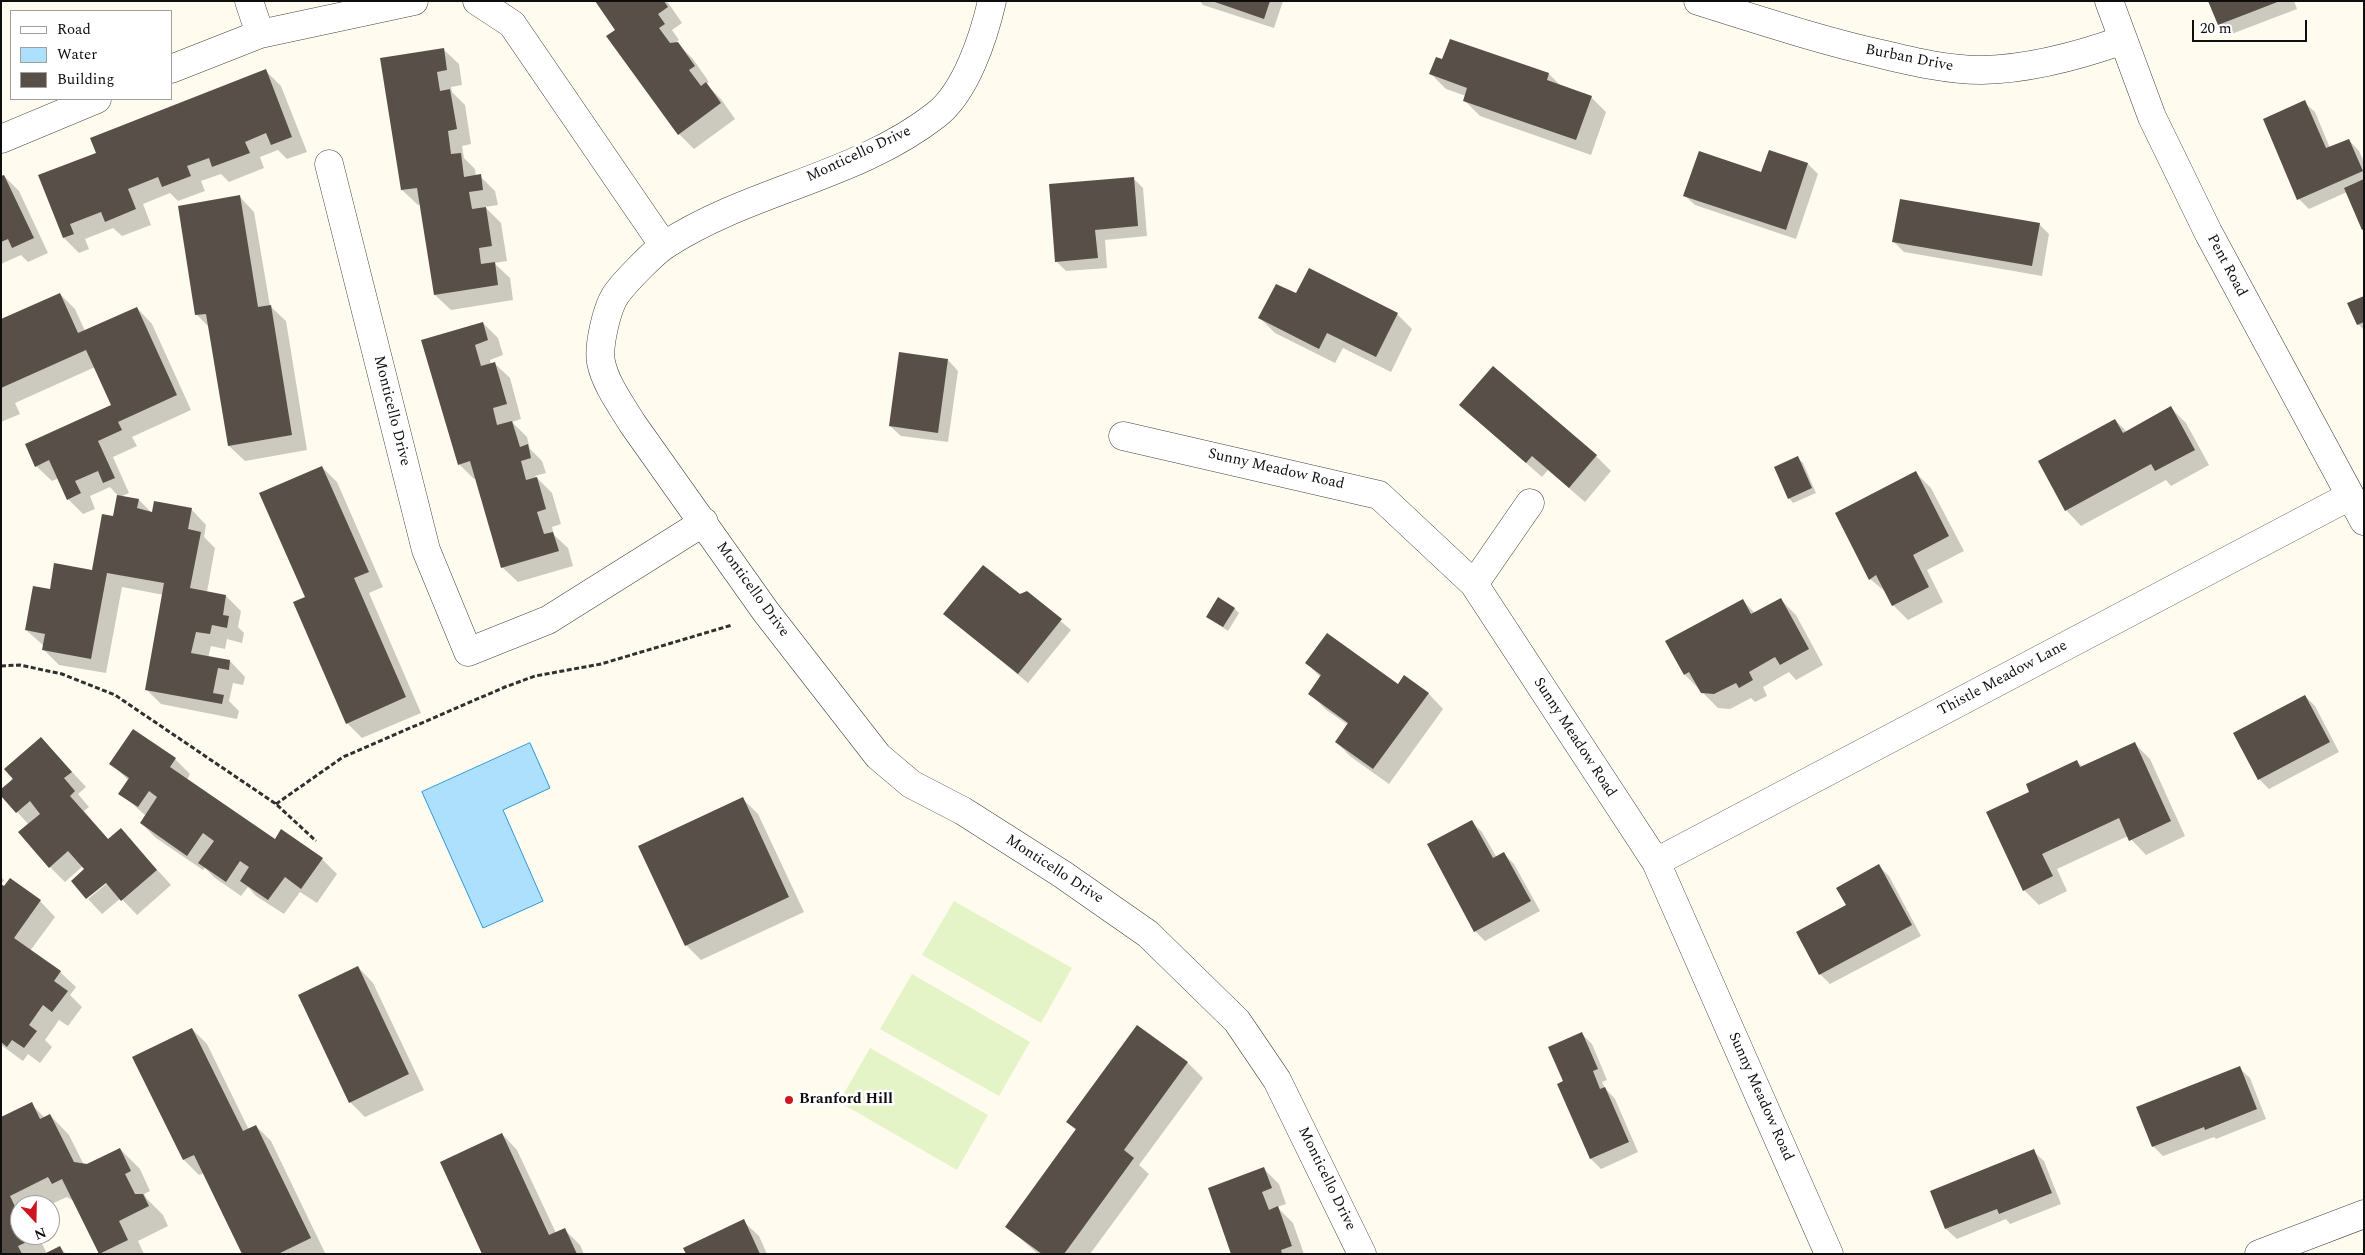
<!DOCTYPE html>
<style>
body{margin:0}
#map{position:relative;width:2365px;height:1255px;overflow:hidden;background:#fffcef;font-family:Spectral,serif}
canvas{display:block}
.frame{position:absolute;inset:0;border:2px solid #0e0e0e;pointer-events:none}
.legend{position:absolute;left:10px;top:10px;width:162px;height:90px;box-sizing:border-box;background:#fff;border:1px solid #9f9f9f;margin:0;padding:6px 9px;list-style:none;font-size:15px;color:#0e0e0e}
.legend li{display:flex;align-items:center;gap:10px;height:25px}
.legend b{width:25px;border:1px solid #9f9f9f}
.north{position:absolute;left:10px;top:1195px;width:50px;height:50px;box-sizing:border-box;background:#fff;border:1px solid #9f9f9f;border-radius:50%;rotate:159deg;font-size:14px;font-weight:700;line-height:20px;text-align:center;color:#0e0e0e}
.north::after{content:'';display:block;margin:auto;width:18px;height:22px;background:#ce1620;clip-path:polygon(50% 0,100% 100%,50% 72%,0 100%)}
.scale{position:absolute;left:2192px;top:20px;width:115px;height:22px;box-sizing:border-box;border:2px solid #0e0e0e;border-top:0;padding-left:6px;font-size:15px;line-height:18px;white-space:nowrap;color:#0e0e0e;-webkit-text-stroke:4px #fff;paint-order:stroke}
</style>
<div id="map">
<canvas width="2365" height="1255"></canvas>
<div class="frame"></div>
<ul class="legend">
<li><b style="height:6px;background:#fff"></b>Road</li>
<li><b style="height:14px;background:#ade0fd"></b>Water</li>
<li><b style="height:14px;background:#584f49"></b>Building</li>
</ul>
<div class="north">N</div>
<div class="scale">20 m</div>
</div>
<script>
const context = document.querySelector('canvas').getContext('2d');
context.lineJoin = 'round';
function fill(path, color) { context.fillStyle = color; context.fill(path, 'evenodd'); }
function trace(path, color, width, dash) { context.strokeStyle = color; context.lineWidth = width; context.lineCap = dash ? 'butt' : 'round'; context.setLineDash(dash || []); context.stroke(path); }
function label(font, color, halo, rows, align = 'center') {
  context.font = font + ' Spectral,serif'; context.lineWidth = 5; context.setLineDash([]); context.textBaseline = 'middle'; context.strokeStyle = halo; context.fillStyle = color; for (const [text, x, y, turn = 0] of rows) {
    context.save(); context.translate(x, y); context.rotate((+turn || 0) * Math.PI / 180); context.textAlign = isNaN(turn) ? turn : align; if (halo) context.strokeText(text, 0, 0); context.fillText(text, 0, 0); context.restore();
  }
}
const pitch = new Path2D(`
 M954,901L1072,968L1041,1023L922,955Z
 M912,974L1030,1042L999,1096L880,1029Z
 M870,1048L988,1115L957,1170L839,1102Z`);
const water = new Path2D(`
 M530,743L550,788L503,810L543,901L483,928L422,792Z`);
const shadow = new Path2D(`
 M596,1H667L682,23L672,30L679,40L676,42L693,59L709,82L706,84L721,99L735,119L694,149L679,134L617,30Z
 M1200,1H1283L1274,28L1203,5Z
 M2210,1H2294L2297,9L2229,35L2219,25Z
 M1450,41L1549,74L1561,86L1591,97L1606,112L1591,155L1480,116L1464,100L1466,96L1446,89L1431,74L1443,60Z
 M443,49L459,64L462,85L451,87L452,92L465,105L471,144L462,146L464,158L475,169L476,176H480L495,191L498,205L485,207L501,223L507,261L494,263L510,278L513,300L451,310L435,295L421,204L418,205L402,190L382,59Z
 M266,71L281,86L307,152L287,159L278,150L260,157L264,168L229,182L221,174L201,181L205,191L178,201L170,193L143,204L151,225L122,236L113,228L85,239L89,249L79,253L64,238L97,153Z
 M2304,102L2315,112L2330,148L2349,140L2359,151L2364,162V230L2347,192L2309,209L2299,199Z
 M1770,152L1808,164L1818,174L1796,239L1695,205L1684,195L1762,174Z
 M4,176L19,191L48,253L28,262L21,255L1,264V177Z
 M1133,178L1143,188L1147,236L1105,240L1107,268L1066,271L1056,261Z
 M239,196L254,212L270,306L286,321L307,450L245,461L229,446L210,328L197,315Z
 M2039,224L2049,234L2042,276L1904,252L1894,242Z
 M60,294L75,309L85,331L137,308L152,324L191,410L132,437L137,446L113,457L129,493L120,497L139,500L153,514L191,509L206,525L204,537L215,548L207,592L226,596L241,611L238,627L244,633L242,643L227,639L225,649L211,646L208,658L230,661L245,677L243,685L233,683L229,701L239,711L237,719L161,704L146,689L164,595L122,587L106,673L59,665L43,649L44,646L26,630L51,590L93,571L114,517L118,496L110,487L90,496L95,509L83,514L68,499L59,478L52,481L36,466L113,406L95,367L15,403L20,414L1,422V321Z
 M1297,295L1397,314L1412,329L1391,372L1343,348L1335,363L1275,333L1260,318Z
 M2364,297V330L2358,324Z
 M483,323L498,338L503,355L490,360L491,364L494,363L510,378L521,419L512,422L527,437L530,449L542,461L546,473L535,476L552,493L561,524L552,527L554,535L568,548L573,566L518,582L502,567L477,478L474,479L459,464L423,341Z
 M948,360L958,371L948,442L901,436L890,426Z
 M1460,405L1596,456L1611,471L1585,502L1548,470L1542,477Z
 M2171,408L2186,423L2209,465L2171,486L2166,480L2081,526L2066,510L2115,420L2127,432Z
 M1798,458L1803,463L1816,493L1793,503L1789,498Z
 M322,467L337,482L383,587L369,593L421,713L362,738L347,723L306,598Z
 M1916,473L1931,488L1964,551L1927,570L1943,602L1908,620L1893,605L1887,593L1870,579Z
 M1027,592L1071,630L1028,683L945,614Z
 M1781,600L1796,615L1823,665L1796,680L1789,672L1763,687L1767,696L1755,702L1751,698L1730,709L1718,708L1685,675L1743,601L1755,613Z
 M1234,608L1239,613L1228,631L1207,617Z
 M1307,663L1428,693L1443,709L1389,784L1351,757L1336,742L1348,725L1325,709L1310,693L1321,678Z
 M2305,696L2315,706L2339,752L2269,789L2259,779Z
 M134,731L175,759L190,774L187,780L275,840L322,859L337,874L317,903L300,892L284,914L256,896L248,887L241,896L215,878L205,868L203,870L156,838L141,823L146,816L120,793L128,780L111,763Z
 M41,738L86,787L78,794L89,807L84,811L109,840L121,830L171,885L137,915L121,898L102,914L88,899L111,880L83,866L65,882L50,867L29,825L1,794Z
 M2135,744L2150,759L2185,836L2146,855L2128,836L2057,869L2067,891L2039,905L2024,890L2031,792L2077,762L2083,767Z
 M743,799L758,814L804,912L701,960L686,945Z
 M1472,822L1482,832L1497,858L1504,854L1514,864L1540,911L1485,941L1475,931Z
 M1879,866L1889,876L1921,936L1830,984L1820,974L1848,905Z
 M1,877L4,880L1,885Z
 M10,880L40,901L55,917L30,951L60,972L76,987L70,995L82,1007L68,1026L59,1020L45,1040L52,1047L40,1063L28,1054L23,1061L1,1045V886L5,888Z
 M358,967L373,983L424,1090L365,1117L350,1102Z
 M1137,1026L1188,1063L1203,1078L1139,1165L1149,1174L1090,1254H1038L1006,1226L1077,1131L1067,1122Z
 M192,1029L207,1044L249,1130L256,1126L271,1141L325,1253L243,1254L204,1173L199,1175L184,1160L134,1057Z
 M1582,1034L1592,1044L1607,1080L1602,1082L1605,1088L1615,1099L1638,1152L1601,1169L1591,1159L1565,1082Z
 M2239,1068L2250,1078L2266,1119L2216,1139L2214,1137L2163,1156L2153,1146Z
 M31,1104L45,1118L50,1115L69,1135L84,1165L120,1149L140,1169L150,1191L144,1194L147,1199L163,1215L168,1226L138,1241L144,1254H100L75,1202L67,1197L49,1205H20V1235H38L47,1254L60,1247L66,1254H1V1118Z
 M502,1134L517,1150L556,1233L564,1229L580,1245L584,1254H483Z
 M2033,1151L2044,1161L2061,1204L2010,1224L2006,1219L1957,1239L1946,1229L1932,1191Z
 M1264,1169L1279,1184L1286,1204L1277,1207L1293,1223L1304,1254H1232Z
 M743,1221L759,1236L767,1254H687Z`);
const building = new Path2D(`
 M595,1H664L668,7L658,14L665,24L659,28L670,43L678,42L695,66L689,70L701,86L706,82L721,103L678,135L606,36L615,30Z
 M1212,1H1270L1264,19Z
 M2208,1H2280L2218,25Z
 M1450,39L1549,73L1547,80L1592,96L1576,140L1463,101L1467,88L1429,74L1436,57L1442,59Z
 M444,48L447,70L437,72L440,91L450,89L457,129L448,131L451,154L461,153L464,177L481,174L483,190L469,192L472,209L486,207L492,246L479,248L481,264L495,262L498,285L434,295L417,188L401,190L380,58Z
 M266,69L292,137L271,145L266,133L245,142L250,153L212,167L209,158L187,166L191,176L162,187L158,177L128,189L136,209L105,222L101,212L70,224L74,234L63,238L38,175L96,153L90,138Z
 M2305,100L2326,148L2349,139L2363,171L2297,200L2263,119Z
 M1769,150L1808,163L1786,230L1683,196L1699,151L1761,172Z
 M4,175L34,238L12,248L8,239L1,242V176Z
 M1134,177L1138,226L1095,230L1098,258L1055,262L1049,184Z
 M2364,179V229L2362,230L2344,188Z
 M240,195L258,307L271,305L292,435L228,446L206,314L195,315L178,206Z
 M1900,199L2040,223L2032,266L1892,242Z
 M1309,268L1398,313L1376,357L1327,333L1319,349L1258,318L1276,284L1296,293Z
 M60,293L78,333L137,307L177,395L118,422L122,430L98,441L115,478L103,483L98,471L75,481L81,493L67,500L49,460L35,467L25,444L111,405L86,350L1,388V319Z
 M2364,296V322L2357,325L2347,303Z
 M483,322L488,340L475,345L481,366L495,362L507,404L493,408L497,425L512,421L520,447L528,444L531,458L521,461L526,480L537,477L546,509L537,512L544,534L553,532L559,551L501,568L470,461L458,465L421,340Z
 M899,352L948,359L938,433L889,426Z
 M1493,366L1597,455L1569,488L1532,456L1526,463L1459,405Z
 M2171,406L2195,450L2155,471L2151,464L2065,511L2038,461L2115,419L2123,433Z
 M1798,456L1812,488L1788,499L1774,467Z
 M322,466L369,572L354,578L406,697L346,724L293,602L305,597L259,493Z
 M1916,471L1949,536L1913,555L1929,587L1892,606L1876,575L1869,580L1835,513Z
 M117,495L139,499L137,508L152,512L154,501L192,508L188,529L201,532L190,588L226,595L223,615L229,616L227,628L212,625L210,634L196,632L191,653L230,660L229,670L218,668L213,693L224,695L222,704L145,690L164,583L107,573L91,659L42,650L45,634L25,630L33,586L50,589L54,563L92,570L102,514L113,516Z
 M983,565L1020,594L1027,591L1062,619L1018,674L943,614Z
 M1218,597L1235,608L1223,627L1206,617Z
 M1781,598L1809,649L1780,665L1775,657L1749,672L1753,680L1739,688L1736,683L1714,694L1701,693L1689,672L1684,675L1665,641L1743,599L1751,614Z
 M1327,633L1398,684L1404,675L1429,693L1373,769L1335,742L1348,723L1308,694L1321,675L1305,663Z
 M2305,695L2330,742L2258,780L2233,733Z
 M133,729L176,758L170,767L275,839L281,829L323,858L301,889L285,877L268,900L240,881L249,867L240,861L226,882L198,863L214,841L203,833L187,856L140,823L157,797L149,791L138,807L118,794L129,778L109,764Z
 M41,737L72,772L64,778L75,791L70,796L108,839L121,828L157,870L121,901L106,883L86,899L71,881L84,869L68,851L49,868L18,832L40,814L30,801L16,813L1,796V789L13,779L4,769Z
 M2135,742L2171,821L2129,841L2119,818L2042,854L2053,876L2023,891L1986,812L2029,792L2026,784L2077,760L2080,767Z
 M743,797L789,897L685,946L638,846Z
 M1472,820L1493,858L1504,852L1531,901L1474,932L1427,844Z
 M1879,864L1912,925L1819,975L1796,932L1846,905L1836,888Z
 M10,878L41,900L14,938L61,971L54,981L68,991L52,1012L43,1005L29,1025L37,1031L24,1048L12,1040L7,1047L1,1042V884L4,886Z
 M358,966L409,1074L349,1103L298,995Z
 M1137,1025L1188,1062L1124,1150L1134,1158L1064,1254H1042L1005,1227L1076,1129L1066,1122Z
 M192,1028L243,1131L256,1125L311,1238L278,1254H242L194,1155L183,1160L132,1057Z
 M1582,1032L1598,1069L1593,1071L1600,1089L1605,1087L1629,1142L1590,1159L1557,1084L1563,1081L1548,1047Z
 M2240,1066L2257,1109L2205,1130L2204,1127L2152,1147L2136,1107Z
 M32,1102L40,1119L50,1114L74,1162L87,1164L120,1148L131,1171L125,1174L135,1194H143L149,1206L119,1221L128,1240L99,1254L62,1179L52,1184L48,1177L10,1196L20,1217V1235H29L31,1240L18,1246L22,1254H1V1117Z
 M502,1133L549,1235L565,1228L577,1254H482L440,1162Z
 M2034,1149L2052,1193L1999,1214L1997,1209L1945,1229L1930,1191Z
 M1264,1167L1272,1188L1262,1192L1269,1210L1278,1206L1292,1246L1281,1250L1282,1254H1231L1208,1188Z
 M744,1219L760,1254H686L683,1248Z
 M60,1246L64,1254H44Z`);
const path = new Path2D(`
 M1,666L20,665L62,674L115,695L276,804L316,841
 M276,804L343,757L505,687L535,676L601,664L732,625`);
const minor = new Path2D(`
 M249,1L260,34
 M477,1L512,24L664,246
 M992,1C984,36 966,92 936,115C857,177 749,190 665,245C653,253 625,282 617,293C607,306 598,346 601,362C605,383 621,405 632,423L766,612L878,756L911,784L963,811L1062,874L1148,934L1237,1021L1277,1080L1362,1254
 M1698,1C1759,20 1819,40 1881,54C1914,62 1948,70 1982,70C2031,69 2078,56 2123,40
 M2109,1L2152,117L2208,232L2364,521
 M171,69L260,34L414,1
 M1,139L97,99
 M329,164L426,550L468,652L548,620L704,522
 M1123,436L1379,495L1474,584L1656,862L1829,1254
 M1474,584L1530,503
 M1656,862L2350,496
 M2259,1254L2364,1214`);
const markers = [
 [789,1100,5,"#ce1620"]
];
const streetNames = [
 ["Burban Drive",1909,59,11],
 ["Monticello Drive",859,155,-25],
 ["Pent Road",2226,266,62],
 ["Monticello Drive",391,411,76],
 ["Sunny Meadow Road",1276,470,13],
 ["Monticello Drive",752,590,54],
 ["Thistle Meadow Lane",2003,679,-28],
 ["Sunny Meadow Road",1574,738,57],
 ["Monticello Drive",1054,870,33],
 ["Sunny Meadow Road",1760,1097,66],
 ["Monticello Drive",1326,1179,64]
];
const poiNames = [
 ["Branford Hill",799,1100]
];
fill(pitch, '#e5f4c6');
fill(water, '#ade0fd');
trace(water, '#2c97dc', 1);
fill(shadow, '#0003');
fill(building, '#584f49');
trace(minor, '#414141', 29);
trace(path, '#303030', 3, [5, 2.5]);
trace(minor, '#fff', 28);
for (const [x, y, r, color] of markers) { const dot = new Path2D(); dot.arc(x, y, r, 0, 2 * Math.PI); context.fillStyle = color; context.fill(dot); trace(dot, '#fff', 2); }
label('15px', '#0e0e0e', '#fff', streetNames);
label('bold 15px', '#0e0e0e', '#fff', poiNames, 'left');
</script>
